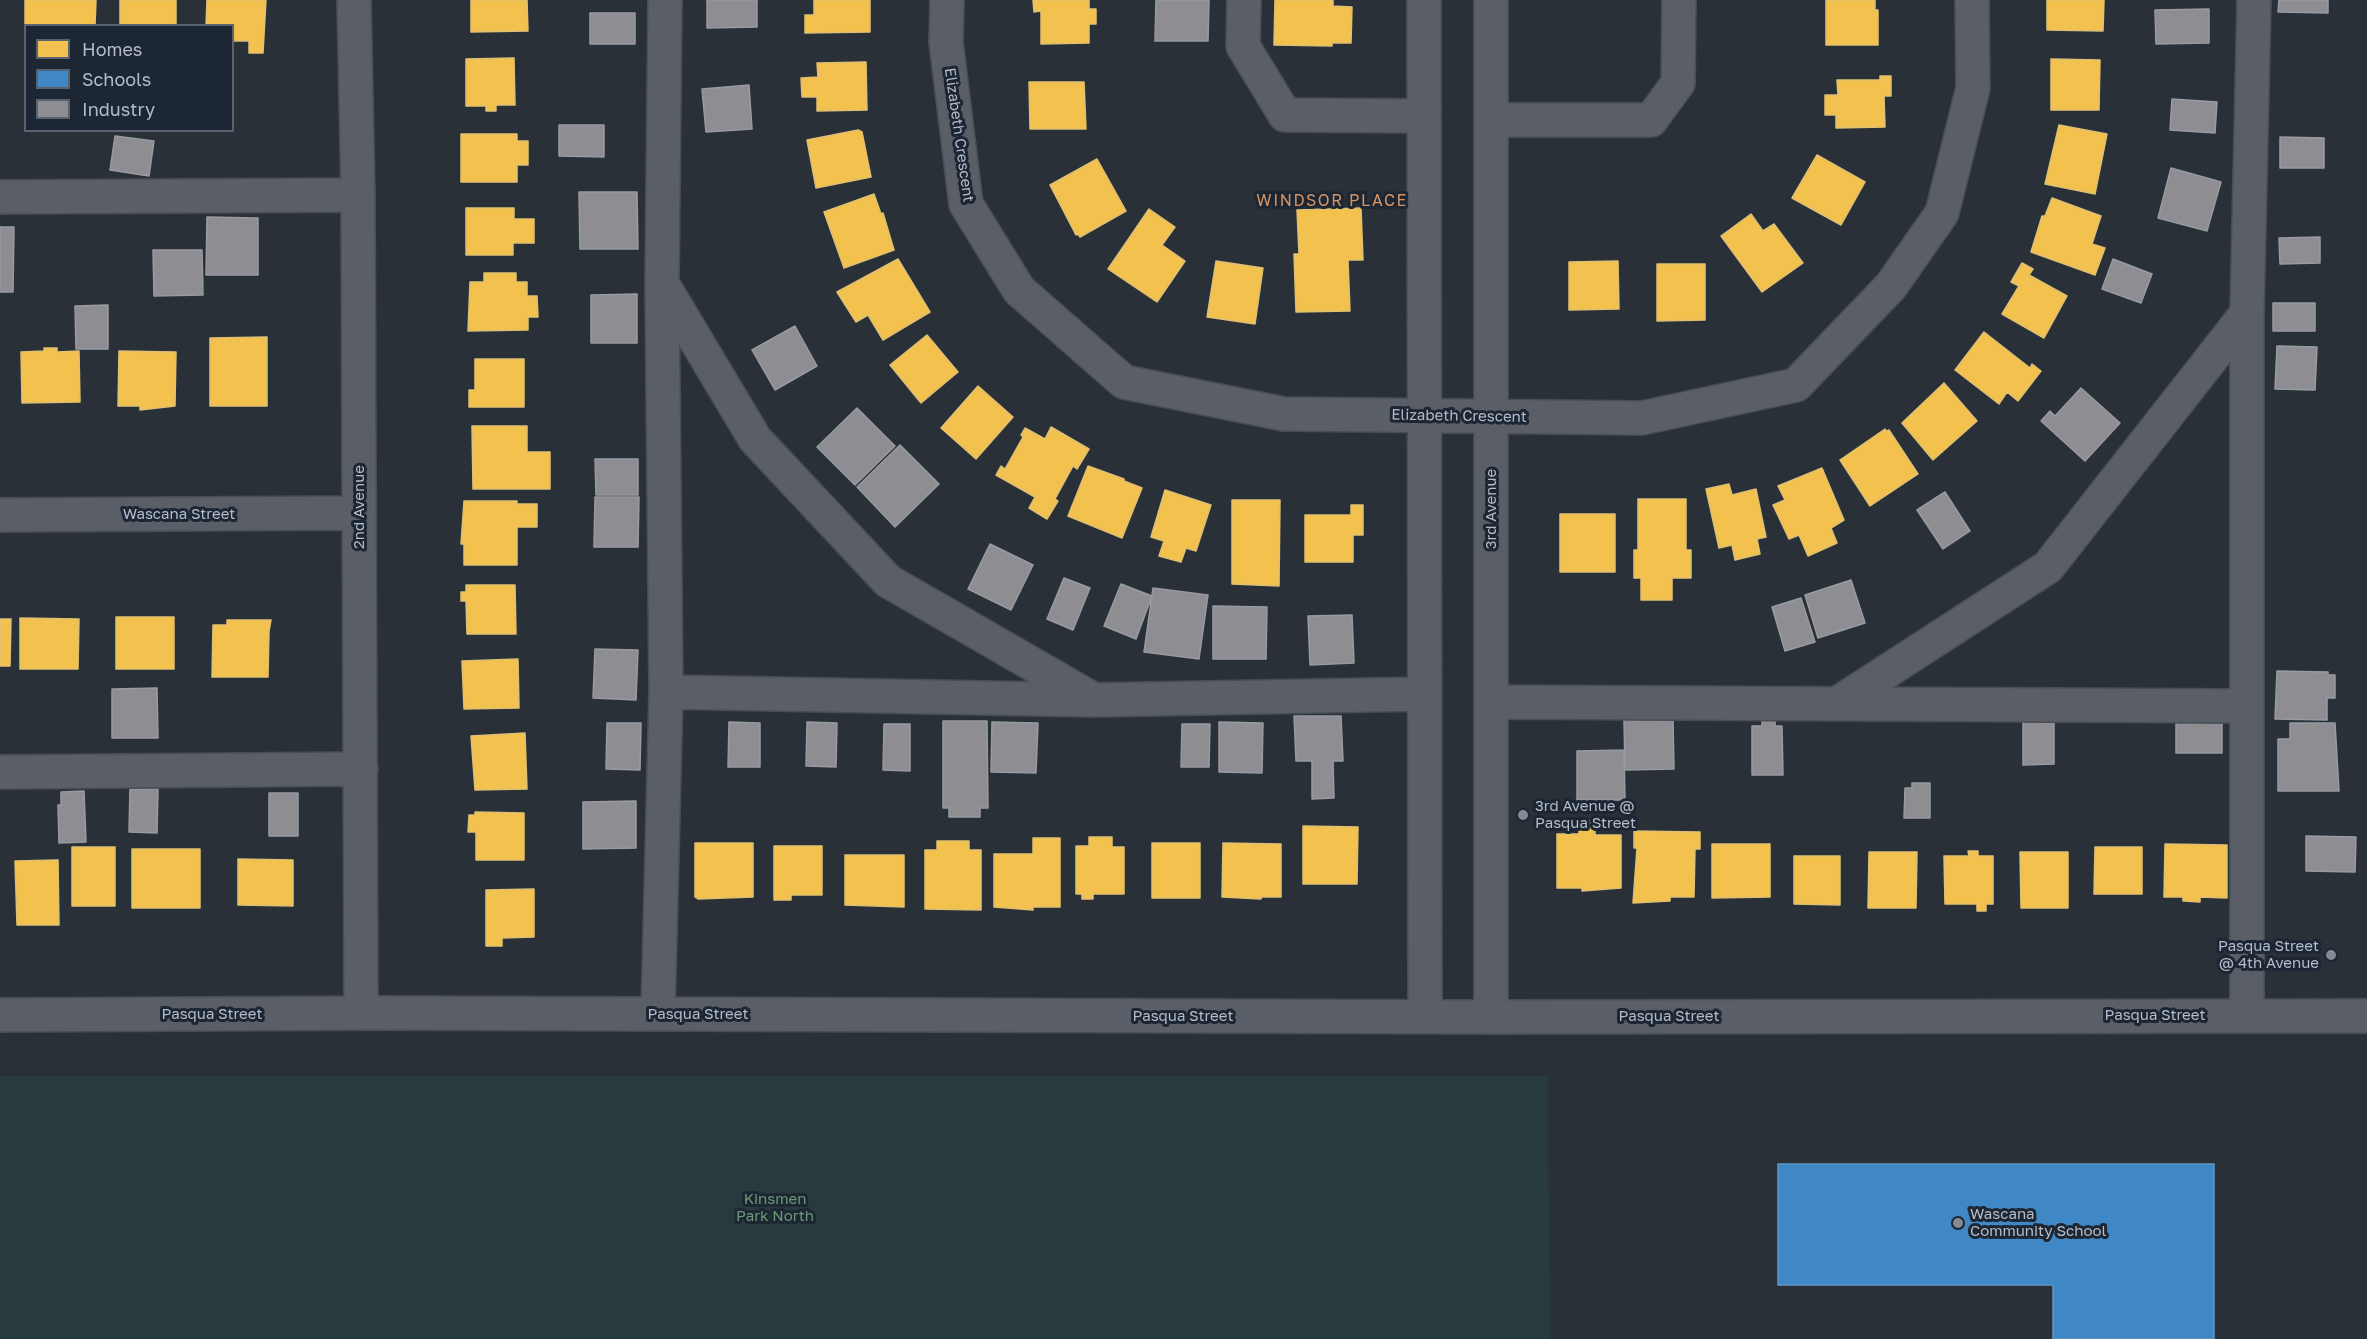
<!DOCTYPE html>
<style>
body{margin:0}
#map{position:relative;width:2367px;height:1339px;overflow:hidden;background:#2a3038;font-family:"Golos Text",sans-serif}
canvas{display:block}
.legend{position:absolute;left:24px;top:24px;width:210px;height:108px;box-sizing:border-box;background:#1d2633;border:2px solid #59626f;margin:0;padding:8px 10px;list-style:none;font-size:18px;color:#b4bcc9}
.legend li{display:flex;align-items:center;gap:12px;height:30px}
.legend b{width:30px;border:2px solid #59626f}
</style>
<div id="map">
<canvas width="2367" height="1339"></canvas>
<ul class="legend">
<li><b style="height:16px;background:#f2c14e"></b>Homes</li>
<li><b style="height:16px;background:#3f88c5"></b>Schools</li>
<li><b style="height:16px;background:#8d8d92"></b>Industry</li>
</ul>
</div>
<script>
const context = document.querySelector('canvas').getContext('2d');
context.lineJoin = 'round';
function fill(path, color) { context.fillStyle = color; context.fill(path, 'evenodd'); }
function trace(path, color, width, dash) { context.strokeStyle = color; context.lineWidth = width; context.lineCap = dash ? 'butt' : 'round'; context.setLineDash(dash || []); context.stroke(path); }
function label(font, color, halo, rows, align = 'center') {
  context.font = font + ' "Golos Text",sans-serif'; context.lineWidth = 6; context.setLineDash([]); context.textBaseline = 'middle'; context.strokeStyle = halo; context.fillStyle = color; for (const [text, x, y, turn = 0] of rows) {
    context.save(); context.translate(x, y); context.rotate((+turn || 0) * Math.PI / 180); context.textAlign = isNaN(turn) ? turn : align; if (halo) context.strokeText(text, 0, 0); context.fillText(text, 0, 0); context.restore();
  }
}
const green = new Path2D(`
 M0,1076H1548L1550,1339H0Z`);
const homes = new Path2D(`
 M25,0H96L95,26H26L25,48Z
 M120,0H176V26H120Z
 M207,0H266L263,53H249V41H232V26H206Z
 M471,0H527L528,31L471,32Z
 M814,0H870V32L805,33V15H814Z
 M1033,0H1089V9H1096V24H1089V43L1041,44V11L1034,12Z
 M1275,0H1333V6L1352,7L1351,43H1332V46L1274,45Z
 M1826,0H1875V10H1878V45H1826Z
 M2047,0H2104L2103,31L2047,30Z
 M514,58L515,105H496V111H486V106H466V59Z
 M2051,59L2100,60L2099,110H2051Z
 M866,62L867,110L817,111V97H802L801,78L818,77L817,63Z
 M1880,76H1891V96H1884L1885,127L1836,128V115H1825V95H1838L1837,80H1880Z
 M1029,82H1084L1086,129H1030Z
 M2059,125L2107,134L2095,194L2045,184Z
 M858,130L862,132L871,177L816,188L807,140Z
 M461,134H517V141H528V165H517V182H461Z
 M1817,155L1865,182L1841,225L1792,198Z
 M1097,159L1126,211L1080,237L1078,234L1076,235L1050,185Z
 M874,194L881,214L883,213L894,250L844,268L824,212Z
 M2052,198L2101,216L2092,244L2105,248L2095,275L2031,252L2042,216H2045Z
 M466,208H514V219H534V243H513V255H466Z
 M1361,208L1363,260H1348L1350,311L1296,312L1294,254H1299L1297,210Z
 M1149,209L1175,227L1162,245L1185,261L1157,302L1108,269Z
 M1751,214L1763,231L1774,224L1803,263L1762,292L1721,236Z
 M898,259L930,312L883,340L868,315L856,322L837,292Z
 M1216,261L1263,268L1255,324L1207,317Z
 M1618,261L1619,309L1569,310V262Z
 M2022,263L2033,269L2029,275L2067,296L2044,338L2002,314L2019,286L2011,282Z
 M1657,264H1705V320L1657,321Z
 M484,273H516V282H527V296H537L538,317H528V330L468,331L470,282H484Z
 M1984,332L2030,368L2032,364L2041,371L2018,401L2007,392L1999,404L1955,370Z
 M927,335L958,372L921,403L890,365Z
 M267,337V406H210V338Z
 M44,348H57V352L79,351L80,402L22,403L21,352L44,351Z
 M119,351L176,352L175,406L140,410V406H118Z
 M475,359H524V407H469V390H475Z
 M1944,383L1977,421L1933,460L1902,423Z
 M978,386L1013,417L976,459L941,428Z
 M472,426H527V452H550V489H473Z
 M1051,427L1089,449L1077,469L1073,466L1055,499L1058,501L1047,519L1029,508L1035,497L996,475L1001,466L1005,469L1023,437L1021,435L1025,428L1045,439Z
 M1885,429L1886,431L1889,430L1918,474L1870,506L1840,460Z
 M1088,466L1124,479V481L1142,488L1122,538L1068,516Z
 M1822,468L1844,520L1831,528L1837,543L1808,556L1799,535L1789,539L1773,505L1785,500L1778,486Z
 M1729,484L1732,495L1756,489L1766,537L1757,539L1760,554L1735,560L1732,545L1719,548L1706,489Z
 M1165,490L1211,505L1196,551L1186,548L1181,562L1159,556L1164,541L1151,537Z
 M1638,499H1686V550H1691V578H1672V600H1641V578H1634V550H1638Z
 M1232,500H1280L1279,586L1232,584Z
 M464,501H517V504H537V527H517V565H464V544H461Z
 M1351,505H1363V535H1353V562H1305V515H1351Z
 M1560,514H1615V572H1560Z
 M466,585H515L516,634H467L466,601H461V592H466Z
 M116,617H174V669H116Z
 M20,618L79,619L78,669H20Z
 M0,619H11L10,666H0Z
 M227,620H271L269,631L268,677H212L213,625H227Z
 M518,659L519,708L464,709L462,661Z
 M525,733L527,789L475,790L471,736Z
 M475,812L524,813V860H476V832H468L469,815H475Z
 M1579,821H1595V835H1621V888L1582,891V888H1557V834H1579Z
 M1303,826L1358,827L1357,884H1303Z
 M1634,831L1700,832V849H1695L1694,897H1670V901L1633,903L1637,848H1634Z
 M1089,837H1112V847H1124V894H1093V899H1082V894H1076V846H1089Z
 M1033,838H1060V907H1033V910L994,907V854H1033Z
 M937,841H969V850H981V910L925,909V850H937Z
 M695,843H753V897L698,899L695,897Z
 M1152,843H1200V898H1152Z
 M1223,843L1281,844V897H1261V899L1222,897Z
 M1712,844H1770V897L1712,898Z
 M2165,844L2227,845V898L2200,897V902L2183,901V897H2164Z
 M774,846H822V895H791V900H774Z
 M72,847H115V906H72Z
 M2095,847H2142V894H2094Z
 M132,849H200V908H132Z
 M1968,851H1978V856H1993V904H1986V911H1977V904H1945L1944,856H1969Z
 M1869,852H1917L1916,908H1868Z
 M2020,852H2068V908H2021Z
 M845,855H904V907L845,905Z
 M1794,856H1840V905L1794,904Z
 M238,859L293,860V906L238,905Z
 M58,860L59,925H17L15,861Z
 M534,889V937L502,938V946H486V890Z`);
const schools = new Path2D(`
 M1778,1164H2214V1339H2053V1285H1778Z`);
const industry = new Path2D(`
 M707,0H757V27L707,28Z
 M1156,0H1209L1208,41H1155Z
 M2279,0H2328V13L2278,12Z
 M2209,9V43L2156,44L2155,10Z
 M590,13H635V44H590Z
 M749,85L752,129L706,132L702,89Z
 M2172,99L2217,102L2215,133L2170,130Z
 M559,125H604V157L559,156Z
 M115,136L154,141L149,176L110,170Z
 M2280,137L2324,138V168H2280Z
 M2171,168L2221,182L2207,231L2158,218Z
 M579,192H637L638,249H580Z
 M207,217L258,218V275H206Z
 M0,227H14L13,292H0Z
 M2320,237V263L2280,264L2279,238Z
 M153,250H202L203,295L154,296Z
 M2113,259L2152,274L2141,303L2102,289Z
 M637,294V343H591V295Z
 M2273,303H2315V331H2273Z
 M108,305V349H76L75,306Z
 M795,326L817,366L775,390L752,350Z
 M2277,346L2317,347L2315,390L2275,389Z
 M2081,388L2120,423L2085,461L2041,421L2050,411L2055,416Z
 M857,408L895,446L855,485L817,447Z
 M900,445L939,484L895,527L857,487Z
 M595,459H638V495H596Z
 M1945,492L1970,531L1943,549L1917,510Z
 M595,497H639L638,547H594Z
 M990,544L1033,565L1011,610L968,589Z
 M1064,578L1090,588L1073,630L1047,619Z
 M1851,580L1865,623L1818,638L1805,595Z
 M1121,584L1152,596L1136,639L1104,626Z
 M1153,588L1208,595L1199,659L1144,652Z
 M1801,598L1815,642L1785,651L1772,607Z
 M1213,606L1267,607L1266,659H1213Z
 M1352,615L1354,663L1310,665L1308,616Z
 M595,649L638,650L636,700L593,698Z
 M2277,671L2328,672V675H2335V698H2327V720L2275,719Z
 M157,688L158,738H112V689Z
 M1762,713H1775V726H1782L1783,775H1752V726H1762Z
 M1294,716H1341L1343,761H1333L1334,798L1312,799V761H1296Z
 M1624,720H1673L1674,769L1625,770Z
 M943,721H987L988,808H980V817H949V808H943Z
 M2054,721V764L2023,765V722Z
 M729,722L760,723V767H728Z
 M807,722L837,723L836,767L806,766Z
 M992,722L1038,723L1036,773L991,772Z
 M1219,722L1263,723L1262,773L1219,772Z
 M607,723H641L640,770L606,769Z
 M2176,723H2222V753H2176Z
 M2290,723H2335L2339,791H2278V739H2290Z
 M884,724H910V771L883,770Z
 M1182,724H1210L1209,767H1181Z
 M1624,750L1625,800H1577V751Z
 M1912,783H1930V818H1904L1905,788H1912Z
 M130,789H158L157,833L129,832Z
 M84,791L86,842L59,843L58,805H61V792Z
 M269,793H298V836H269Z
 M636,801V848L583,849V802Z
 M2306,836L2356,837L2355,872L2306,871Z`);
const minor = new Path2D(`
 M354,0L358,195L361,1013
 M947,0L946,42L966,204L1019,290L1124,382L1284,414L1642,418L1796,385L1891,286L1942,213L1973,88L1972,0
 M1244,0L1243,46L1285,115L1424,116
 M1424,0L1425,1016
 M1491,0V1017
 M1491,120H1651L1678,83L1679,0
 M0,197L358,195
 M663,285L755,439L888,581L1091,698
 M0,515L359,513
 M666,692L1094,700L1425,694
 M1491,702L2245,706
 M1838,703L2048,567L2247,313
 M0,772L361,769
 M658,1014L666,692L662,284L665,0
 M0,1015L383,1013L1491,1017L2367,1016
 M2247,1015V313L2254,0`);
const markers = [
 [1523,815,6,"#848b96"],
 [2331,955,6,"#848b96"],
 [1958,1223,6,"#848b96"]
];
const streetNames = [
 ["Elizabeth Crescent",959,135,82],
 ["Elizabeth Crescent",1459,416,1],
 ["2nd Avenue",359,507,-90],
 ["3rd Avenue",1491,509,-90],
 ["Wascana Street",179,514],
 ["Pasqua Street",212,1014],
 ["Pasqua Street",698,1014],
 ["Pasqua Street",2155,1015],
 ["Pasqua Street",1183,1016],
 ["Pasqua Street",1669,1016]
];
const poiNames = [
 ["3rd Avenue @",1535,806],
 ["Pasqua Street",1535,823],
 ["Pasqua Street",2319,946,"right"],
 ["@ 4th Avenue",2319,963,"right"],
 ["Wascana",1970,1214],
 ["Community School",1970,1231]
];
const parkNames = [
 ["Kinsmen",775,1199],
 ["Park North",775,1216]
];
const neighbourhoodNames = [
 ["WINDSOR PLACE",1332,201]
];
fill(green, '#273a3e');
fill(homes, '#f2c14e');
trace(homes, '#dfc073', 1.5);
fill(schools, '#3f88c5');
trace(schools, '#6298c6', 1.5);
fill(industry, '#8d8d92');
trace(industry, '#999ba2', 1.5);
trace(minor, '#484c53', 36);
trace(minor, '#5a5e66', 33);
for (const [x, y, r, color] of markers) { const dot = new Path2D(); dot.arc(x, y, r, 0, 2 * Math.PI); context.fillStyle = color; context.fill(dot); trace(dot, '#1d2633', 2); }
label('15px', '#b4bcc9', '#1d2633', streetNames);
label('15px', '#b4bcc9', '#1d2633', poiNames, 'left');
label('15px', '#6b9a76', '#1d2633', parkNames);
context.letterSpacing = '1.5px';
label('16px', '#d59563', '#1d2633', neighbourhoodNames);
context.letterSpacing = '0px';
</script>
